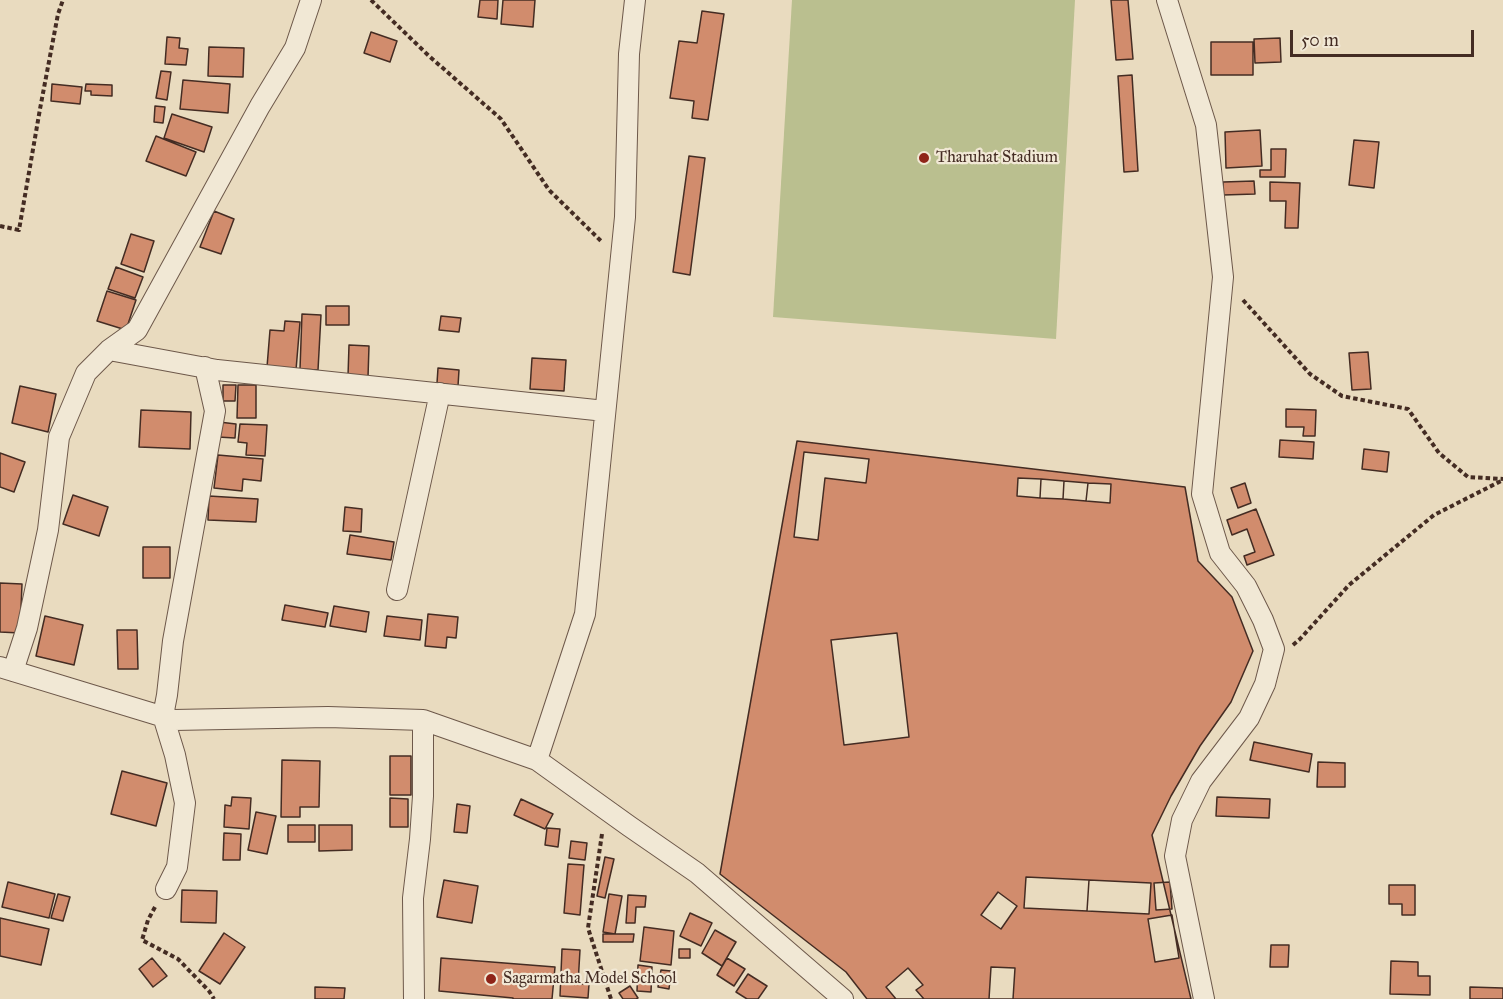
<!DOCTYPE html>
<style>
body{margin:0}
#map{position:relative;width:1503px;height:999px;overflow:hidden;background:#e9dbbf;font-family:"IM FELL Great Primer",serif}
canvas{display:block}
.scale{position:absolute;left:1290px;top:30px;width:184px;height:27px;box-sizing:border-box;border:3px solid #442c23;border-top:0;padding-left:8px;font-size:18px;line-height:21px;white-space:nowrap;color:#442c23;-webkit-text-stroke:4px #f1e8d5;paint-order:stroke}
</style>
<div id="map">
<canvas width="1503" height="999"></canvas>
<div class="scale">50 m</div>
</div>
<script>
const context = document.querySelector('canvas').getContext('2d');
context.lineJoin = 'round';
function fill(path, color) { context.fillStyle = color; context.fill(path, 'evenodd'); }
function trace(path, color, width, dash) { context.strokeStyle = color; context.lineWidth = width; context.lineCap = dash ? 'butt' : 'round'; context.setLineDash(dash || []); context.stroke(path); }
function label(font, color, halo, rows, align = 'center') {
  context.font = font + ' "IM FELL Great Primer",serif'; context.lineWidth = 4.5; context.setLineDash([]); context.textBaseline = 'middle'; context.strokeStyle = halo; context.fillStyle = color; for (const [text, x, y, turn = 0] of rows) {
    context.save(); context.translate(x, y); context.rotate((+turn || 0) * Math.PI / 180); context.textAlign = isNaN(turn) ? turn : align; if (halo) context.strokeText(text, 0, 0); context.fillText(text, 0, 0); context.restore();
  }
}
const green = new Path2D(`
 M792,0H1075L1056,339L773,317Z`);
const building = new Path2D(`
 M480,0H498L497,19L478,17Z
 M503,0H535L533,27L501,24Z
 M1111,0H1128L1133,59L1116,60Z
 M702,11L724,14L708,120L692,118L694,101L670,98L679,41L697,43Z
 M371,32L397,41L390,62L364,53Z
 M167,37L180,38L179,48L188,49L186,65L165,64Z
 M1280,38L1281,62L1255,63L1254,39Z
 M1211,42H1253V75H1211Z
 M209,47L244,48L243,77L208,76Z
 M161,71L171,72L167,100L156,98Z
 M1132,75L1138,171L1124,172L1118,76Z
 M183,80L230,84L228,113L180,109Z
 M52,84L82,87L80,104L51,101Z
 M86,84L112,85V96L91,95V91H85Z
 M155,106L165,107L163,123L154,122Z
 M172,114L212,127L204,152L164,138Z
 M1260,130L1262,166L1226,168L1225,132Z
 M156,136L196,152L186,176L146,161Z
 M1354,140L1379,142L1374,188L1349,185Z
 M1271,149H1286L1285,177H1260V170H1271Z
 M689,156L705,158L690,275L673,272Z
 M1254,181L1255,194L1223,195V182Z
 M1270,182L1300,183L1298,228H1285L1286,201H1270Z
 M214,211L234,219L221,254L200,247Z
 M131,234L154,241L144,272L121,264Z
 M116,267L143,277L135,298L108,289Z
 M107,291L136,300L126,330L97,321Z
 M326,306H349V325H326Z
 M302,314L321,315L318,370L300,369Z
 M441,316L461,318L459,332L439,330Z
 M285,321L300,322L296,370L267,367L270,330L284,331Z
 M349,345L369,346L368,377L348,376Z
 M1368,352L1371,389L1352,390L1349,353Z
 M532,358L566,360L564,391L530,389Z
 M438,368L459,370L458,386L437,383Z
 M223,385H236L235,401H223Z
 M238,385H256V418H237Z
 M20,386L56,394L48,432L12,423Z
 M1286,409L1316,410L1315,436H1303L1304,427H1286Z
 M141,410L191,412L190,449L139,447Z
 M219,422L236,424L235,438L218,437Z
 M240,424L267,425L265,456L246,455L247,443L238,442Z
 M1280,440L1314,442L1313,459L1279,457Z
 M797,441L1185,487L1198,561L1232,597L1253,651L1231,702L1200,746L1171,796L1152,835L1191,999H867L846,972L720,874Z
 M1364,449L1389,452L1387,472L1362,469Z
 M804,452L869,459L866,483L825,478L818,540L794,537Z
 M0,453L25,462L14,492L0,487Z
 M218,455L263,459L261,481L243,479L242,491L214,488Z
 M1018,478L1041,479L1040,498L1017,496Z
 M1041,479L1064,481L1063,499L1040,498Z
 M1064,481L1088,483L1086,501L1063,499Z
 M1088,483L1111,484L1110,503L1086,501Z
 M1245,483L1251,503L1238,508L1231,488Z
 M73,495L108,507L99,536L63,524Z
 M209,496L258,499L256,522L208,520Z
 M345,507L362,509L361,532L343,531Z
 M1256,509L1274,555L1247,565L1244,556L1255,552L1247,529L1232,535L1227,520Z
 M350,535L394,542L391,560L347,554Z
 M143,547H170V578H143Z
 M0,583L22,584L20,633L0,632Z
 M285,605L328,613L325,627L282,620Z
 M334,606L369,612L366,632L330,626Z
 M428,614L458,617L456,638L447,637L446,648L425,646Z
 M45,616L83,625L74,665L36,656Z
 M387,616L422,620L420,640L384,636Z
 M117,630H137L138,669H118Z
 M897,633L909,737L844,745L831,640Z
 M1254,742L1312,754L1309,772L1250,760Z
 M390,756H411V795H390Z
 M282,760L320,761L319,807H300V817H281Z
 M1318,762L1345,763V787H1317Z
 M122,771L167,783L156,826L111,814Z
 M232,797L251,798L249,829L224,827L225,805L231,806Z
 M1217,797L1270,799L1269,818L1216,816Z
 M390,798L408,799V827H390Z
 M521,799L553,814L545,829L514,815Z
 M457,804L470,806L467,833L454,832Z
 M256,812L276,816L267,854L248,850Z
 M288,825H315V842H288Z
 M319,825H352V850L319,851Z
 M547,828L560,829L558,847L545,845Z
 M224,833L241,834L240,860H223Z
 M571,841L587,843L585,860L569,858Z
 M605,857L614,859L605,898L597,896Z
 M568,864L584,865L580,915L564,913Z
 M1026,877L1089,880L1087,911L1024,908Z
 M444,880L478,886L472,923L437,917Z
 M1089,880L1151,883L1149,914L1087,911Z
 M8,882L55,894L49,918L2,907Z
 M1170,882L1172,909L1156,910L1154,883Z
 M1389,885H1415V915H1402V904H1389Z
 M182,890L217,891L216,923L181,922Z
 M998,892L1017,906L1001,929L981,915Z
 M58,894L70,897L63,921L51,918Z
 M609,894L622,896L615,934L603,932Z
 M628,895L646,896L645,907H636L635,923H626Z
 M690,913L712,923L701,946L680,936Z
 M1172,915L1179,958L1155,962L1148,919Z
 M0,918L49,929L41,965L0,956Z
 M644,927L674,931L671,965L640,961Z
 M715,930L736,942L722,966L702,953Z
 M224,933L245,947L220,984L199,971Z
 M603,934H634L633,942H603Z
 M1271,945H1289L1288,967H1270Z
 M562,949L580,950L578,984H589L588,998L560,996Z
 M679,949H690V958H679Z
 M152,958L167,976L153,987L139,969Z
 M441,958L555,967L552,999H513V998L439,991Z
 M727,958L745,969L734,986L717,975Z
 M1391,961L1418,962V976H1430V995L1390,994Z
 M638,965L652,967L651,992L637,991Z
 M991,967L1015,968L1013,999H989Z
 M908,968L923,985L916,990L924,999H896L886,987Z
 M661,970L671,971L669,989L658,987Z
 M748,974L767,986L758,999H747L736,992Z
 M630,986L638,998L636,999H623L619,993Z
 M315,987L345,988L344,999H315Z
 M1470,987L1503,988V999H1470Z`);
const path = new Path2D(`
 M371,0L429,56L501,119L549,190L601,241
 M0,226L19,230L40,109L58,14L63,0
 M1243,300L1310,374L1342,396L1408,409L1439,453L1468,477L1503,479
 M1293,645L1300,639L1349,585L1434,515L1503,480
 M602,834L588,928L611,999
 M155,907L148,920L142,940L178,959L209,991L214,999`);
const street = new Path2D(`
 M1167,0L1206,125L1223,277L1202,494L1220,553L1246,586L1263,620L1274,649L1265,684L1249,718L1201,781L1182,820L1175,856L1204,999
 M109,350L217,370L605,411
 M397,590L440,393
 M0,667L174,720L328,717L423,720L537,760L629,826L697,873L843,999
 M13,671L27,628L48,530L59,437L86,373L109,350L137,330L260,106L295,48L311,0
 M537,760L585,614L625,217L629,54L635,0
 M166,889L177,867L185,803L175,755L163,716L167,695L173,641L215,411L205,367
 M414,999L413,898L420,839L423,796V720`);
const markers = [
 [924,158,6,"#8f2418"],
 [491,979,6,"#8f2418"]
];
const poiNames = [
 ["Tharuhat Stadium",936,158],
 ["Sagarmatha Model School",503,979]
];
fill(green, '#babf8f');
fill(building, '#d18c6d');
trace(building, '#442c23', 1.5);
trace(street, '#6d584a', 22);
trace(path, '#442c23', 4, [4.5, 3]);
trace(street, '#f1e8d5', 20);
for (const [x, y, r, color] of markers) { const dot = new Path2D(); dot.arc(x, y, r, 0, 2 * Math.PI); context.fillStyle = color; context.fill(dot); trace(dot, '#f1e8d5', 2); }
label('16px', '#442c23', '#f1e8d5', poiNames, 'left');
</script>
